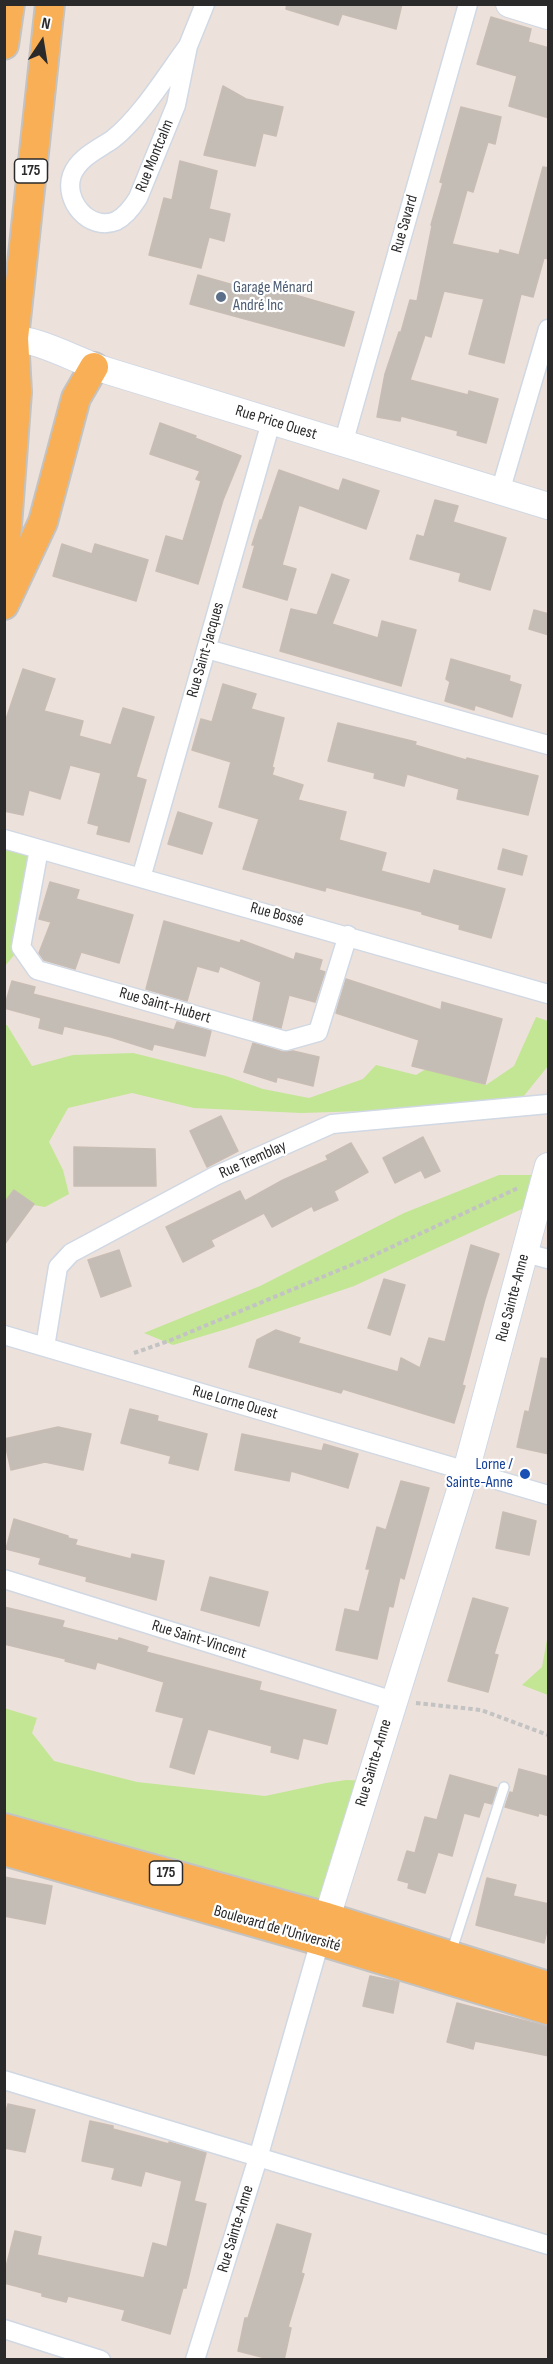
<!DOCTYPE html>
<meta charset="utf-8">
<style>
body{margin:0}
#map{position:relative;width:553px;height:2364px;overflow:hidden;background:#ede1db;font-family:"Sofia Sans Condensed",sans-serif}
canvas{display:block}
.frame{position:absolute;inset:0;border:6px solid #2a2a2a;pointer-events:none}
.north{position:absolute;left:12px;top:12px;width:60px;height:60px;-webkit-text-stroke:4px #fff;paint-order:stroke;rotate:12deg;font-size:16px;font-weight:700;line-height:24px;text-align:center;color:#2a2a2a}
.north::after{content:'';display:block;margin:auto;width:21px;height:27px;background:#2a2a2a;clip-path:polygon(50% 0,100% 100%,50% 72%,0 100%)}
</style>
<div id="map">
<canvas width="553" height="2364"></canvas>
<div class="frame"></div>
<div class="north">N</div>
</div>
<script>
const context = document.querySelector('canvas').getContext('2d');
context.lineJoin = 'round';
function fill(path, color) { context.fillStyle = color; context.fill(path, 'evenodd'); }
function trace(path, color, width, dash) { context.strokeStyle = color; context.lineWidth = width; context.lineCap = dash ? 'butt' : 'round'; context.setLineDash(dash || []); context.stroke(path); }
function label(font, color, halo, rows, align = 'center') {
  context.font = font + ' "Sofia Sans Condensed",sans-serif'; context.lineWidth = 4.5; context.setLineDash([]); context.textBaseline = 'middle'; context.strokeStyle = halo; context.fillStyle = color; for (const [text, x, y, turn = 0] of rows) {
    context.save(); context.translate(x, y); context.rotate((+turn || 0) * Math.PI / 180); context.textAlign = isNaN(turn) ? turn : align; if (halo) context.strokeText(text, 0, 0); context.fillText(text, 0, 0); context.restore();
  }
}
const green = new Path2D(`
 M5,839L39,849L21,947L5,966Z
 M536,1017L548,1021V1066L523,1097L430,1109L301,1113L194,1108L132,1093L68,1108L49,1142L63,1170L69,1194L45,1207L5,1200L4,1025H7L32,1066L73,1055L133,1053L226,1076L263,1089L309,1098L363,1079L376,1065L416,1075L444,1058L455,1076L486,1085L514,1066Z
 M499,1175H546L522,1209L354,1286L230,1328L173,1345L144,1333L260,1286L404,1213Z
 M548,1634V1695L522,1685L542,1667Z
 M4,1708L37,1718L32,1733L54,1761L137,1782L265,1796L326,1783L346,1780L369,1781L320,1941L5,1851Z`);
const building = new Path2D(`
 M287,4H402L396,29L342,14L338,25L286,9Z
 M491,17L531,29L528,42L549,48V118L509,106L517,76L477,64Z
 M223,86L246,99L283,107L276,136L263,133L255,166L204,155Z
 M461,107L501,117L495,144L488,142L473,192L467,190L452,244L499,254L500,250L519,255L543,167L549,168V259L544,258L533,297L521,294L504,363L469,354L484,299L444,291L431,337L425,335L410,380L468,395L469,391L498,399L486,443L457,435L458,431L401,416L400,421L377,417L385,374L399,332H401L410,300L417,301L432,226L431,225L443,183L440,182Z
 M180,161L217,171L209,209L230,214L224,241L209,237L201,268L149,255L164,198L172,200Z
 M198,275L269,295L271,288L354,312L344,346L190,304Z
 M160,423L196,436L195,438L241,456L223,500L198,584L156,571L166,536L183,541L201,481L196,479L200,471L150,454Z
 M279,470L339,491L343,479L379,491L366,529L299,505L282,565L296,569L287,600L243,587L255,545H252L260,520H262Z
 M435,500L458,506L453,522L506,538L490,590L459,581L461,573L410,559L417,535L424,537Z
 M62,544L92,554L95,544L148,560L136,601L53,576Z
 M332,574L349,580L332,624L378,638L382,621L416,630L401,686L280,651L291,609L317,615Z
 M534,610L549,614V635L529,629Z
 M451,659L510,676L509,681L521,685L512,717L475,705L474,710L445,701L450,682L446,679Z
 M23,669L55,679L44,711L83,721L79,736L111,745L123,708L154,717L136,777L146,780L129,842L97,834L99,826L88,823L101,773L70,765L60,799L29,790L23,815L4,811V725Z
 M223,684L256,694L251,709L284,718L272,767L274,768L272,775L303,785L298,800L346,812L339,840L386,853L381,871L430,884L434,870L505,889L491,938L459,929L460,925L422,914V912L326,887L325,891L243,869L259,819L219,807L231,762L192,750L201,719L212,722Z
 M338,723L416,742L415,745L466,760L467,758L538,776L528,815L457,799L459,789L407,774L404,786L374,778L375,773L328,761Z
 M178,812L212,823L202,854L168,844Z
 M503,849L527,856L522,875L498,869Z
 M50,882L79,890L76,899L133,915L119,963L81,952L75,969L44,960L39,953L51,922L39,919Z
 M164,921L240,943L241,940L294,960L296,953L322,960L319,970L325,972L315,1002L289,995L281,1028L253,1020L261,982L220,966L218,972L197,966L187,1001L146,989Z
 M346,979L441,1010L442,1002L502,1019L485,1084L412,1066L419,1040L336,1013Z
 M12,981L35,987L33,994L174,1030L177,1022L211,1031L205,1056L154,1044L152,1050L111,1037L64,1026L62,1034L39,1028L41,1018L4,1008Z
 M253,1043L283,1052L293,1051L319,1057L313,1086L277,1077L276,1082L244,1072Z
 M221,1116L238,1151L207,1167L190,1131Z
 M423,1137L440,1171L425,1178L421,1170L395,1183L383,1158Z
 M351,1143L368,1172L334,1191L338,1200L314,1211L312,1206L272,1227L264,1213L211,1240L214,1246L183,1262L166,1227L240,1191L245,1201L283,1180L328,1160L326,1156Z
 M74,1147L155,1149L156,1186H74Z
 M14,1190L34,1204L4,1245V1203Z
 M471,1245L499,1254L485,1299L462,1385L465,1386L454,1423L343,1389L341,1393L249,1367L257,1340L276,1330L300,1338L298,1343L398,1372L401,1358L420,1368L429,1338L445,1342Z
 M119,1250L131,1286L101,1297L88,1260Z
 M384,1279L405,1285L390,1335L368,1328Z
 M541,1358L549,1359V1454L517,1447L525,1411L529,1412Z
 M130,1409L158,1416L157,1421L207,1434L198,1470L169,1463L171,1456L121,1443Z
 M58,1427L91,1434L83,1470L45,1462L11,1470L4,1439Z
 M242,1434L322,1451L324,1444L358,1454L348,1488L291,1471L289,1481L235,1470Z
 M401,1481L429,1488L404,1579L400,1577L393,1607L389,1606L377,1659L336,1650L345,1609L359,1612L370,1569H366L377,1527L386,1530Z
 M503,1512L536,1521L529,1555L496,1548Z
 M14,1519L68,1536V1538L77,1540L75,1545L131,1559L132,1554L164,1561L156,1600L86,1581L87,1577L39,1564L41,1558L6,1549Z
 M210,1577L268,1592L259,1626L201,1610Z
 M473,1598L508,1608L494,1654L498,1655L488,1692L448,1681Z
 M4,1607L64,1621L62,1627L118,1641L119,1638L148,1647L146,1652L261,1682L259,1690L336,1710L327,1744L303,1738L298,1759L271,1752L272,1746L208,1729L194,1774L170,1767L184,1718L156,1711L164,1682L97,1662L95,1669L65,1661L66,1659L4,1644Z
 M519,1769L549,1777V1816L539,1813L538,1816L505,1807L510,1792L513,1793Z
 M450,1775L497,1788L492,1804L484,1802L479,1817L464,1813L452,1856L438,1852L425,1893L408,1888L409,1883L398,1880L407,1851L415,1853L425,1817L437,1820Z
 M4,1877L52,1886L45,1924L4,1916Z
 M487,1878L516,1885L513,1896L549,1904V1922L544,1943L476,1925Z
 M370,1976L399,1982L393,2013L363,2006Z
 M457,2003L549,2027V2056L475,2041L473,2049L447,2042Z
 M8,2104L35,2110L25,2152L4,2148V2119Z
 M90,2121L113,2126V2129L169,2144V2142L206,2153L194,2201L206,2204L186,2288H183L170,2334L122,2320L125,2310L68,2296L66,2302L42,2296V2293L4,2283V2275L15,2231L41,2237L37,2255L144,2278L153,2243L167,2247L182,2181L145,2171L141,2186L112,2179L115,2168L82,2161Z
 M277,2224L311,2234L301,2273L304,2274L288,2327L291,2328L284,2360H273L238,2351L245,2318H248Z`);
const path = new Path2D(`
 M134,1353L171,1340L368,1258L518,1188
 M416,1703L481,1710L548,1735`);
const lane = new Path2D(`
 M451,1953L504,1787`);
const street = new Path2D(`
 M188,46C167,74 141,117 113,139C99,149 79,157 72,175C63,200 89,232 116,221C126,216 133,206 138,198L176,105L188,46L205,4
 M343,444L468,4
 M500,492L548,329
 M207,649L548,745
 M4,839L548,994
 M39,849L21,947L37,970L286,1041L318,1032L348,935
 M141,878L271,422
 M526,1253L548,1259
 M4,1335L548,1495
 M45,1347L58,1267L71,1253L215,1176L332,1124L548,1104
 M4,1579L394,1701
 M4,2080L548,2245
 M4,2329L101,2360
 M195,2360L258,2158L320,1941`);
const secondary = new Path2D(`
 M509,4L548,16
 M4,338C37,337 76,361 108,371L548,506
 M321,1937L466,1471L548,1166`);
const primary = new Path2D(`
 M4,45L10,4
 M4,566L17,392L14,338L50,4
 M4,605L43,522L76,398L94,367
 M4,1828L327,1917L548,1986
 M4,1851L320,1941L548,2010`);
const markers = [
 [221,297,6,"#5c6f8a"],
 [525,1474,6,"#1a4fb4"]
];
const shields = [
 [31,171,33],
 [166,1873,33]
];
const shieldNames = [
 ["175",31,171],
 ["175",166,1873]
];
const streetNames = [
 ["Rue Montcalm",155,156,-68],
 ["Rue Savard",405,224,-74],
 ["Rue Price Ouest",276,423,17],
 ["Rue Saint-Jacques",206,650,-74],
 ["Rue Bossé",277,915,15],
 ["Rue Saint-Hubert",165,1006,16],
 ["Rue Tremblay",253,1160,-24],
 ["Rue Sainte-Anne",513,1298,-75],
 ["Rue Lorne Ouest",235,1403,16],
 ["Rue Saint-Vincent",199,1640,17],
 ["Rue Sainte-Anne",374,1763,-73],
 ["Boulevard de l'Université",277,1929,16],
 ["Rue Sainte-Anne",236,2229,-73]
];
const serviceNames = [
 ["Garage Ménard",233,288],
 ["André Inc",233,306]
];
const transitNames = [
 ["Lorne /",513,1465],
 ["Sainte-Anne",513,1483]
];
fill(green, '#c2e694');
fill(building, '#c4bdb6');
trace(building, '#c8bdb4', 1.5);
trace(lane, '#d0d8e3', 12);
trace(street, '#d0d8e3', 21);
trace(secondary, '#d0d8e3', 28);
trace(primary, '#c3c3c3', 32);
trace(path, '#c3c3c3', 4, [4.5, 3]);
trace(lane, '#fff', 9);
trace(street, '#fff', 18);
trace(secondary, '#fff', 26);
trace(primary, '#f8af55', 28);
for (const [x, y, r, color] of markers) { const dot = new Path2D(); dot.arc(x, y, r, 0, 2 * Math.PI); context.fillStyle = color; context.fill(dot); trace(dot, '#fff', 2); }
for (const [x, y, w] of shields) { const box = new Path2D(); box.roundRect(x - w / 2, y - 12, w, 24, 4.5); context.fillStyle = '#fff'; context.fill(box); trace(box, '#2a2a2a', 1.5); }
label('bold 15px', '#2a2a2a', null, shieldNames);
label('16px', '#2a2a2a', '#fff', streetNames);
label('16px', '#4e5e75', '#fff', serviceNames, 'left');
label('16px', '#164399', '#fff', transitNames, 'right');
</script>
